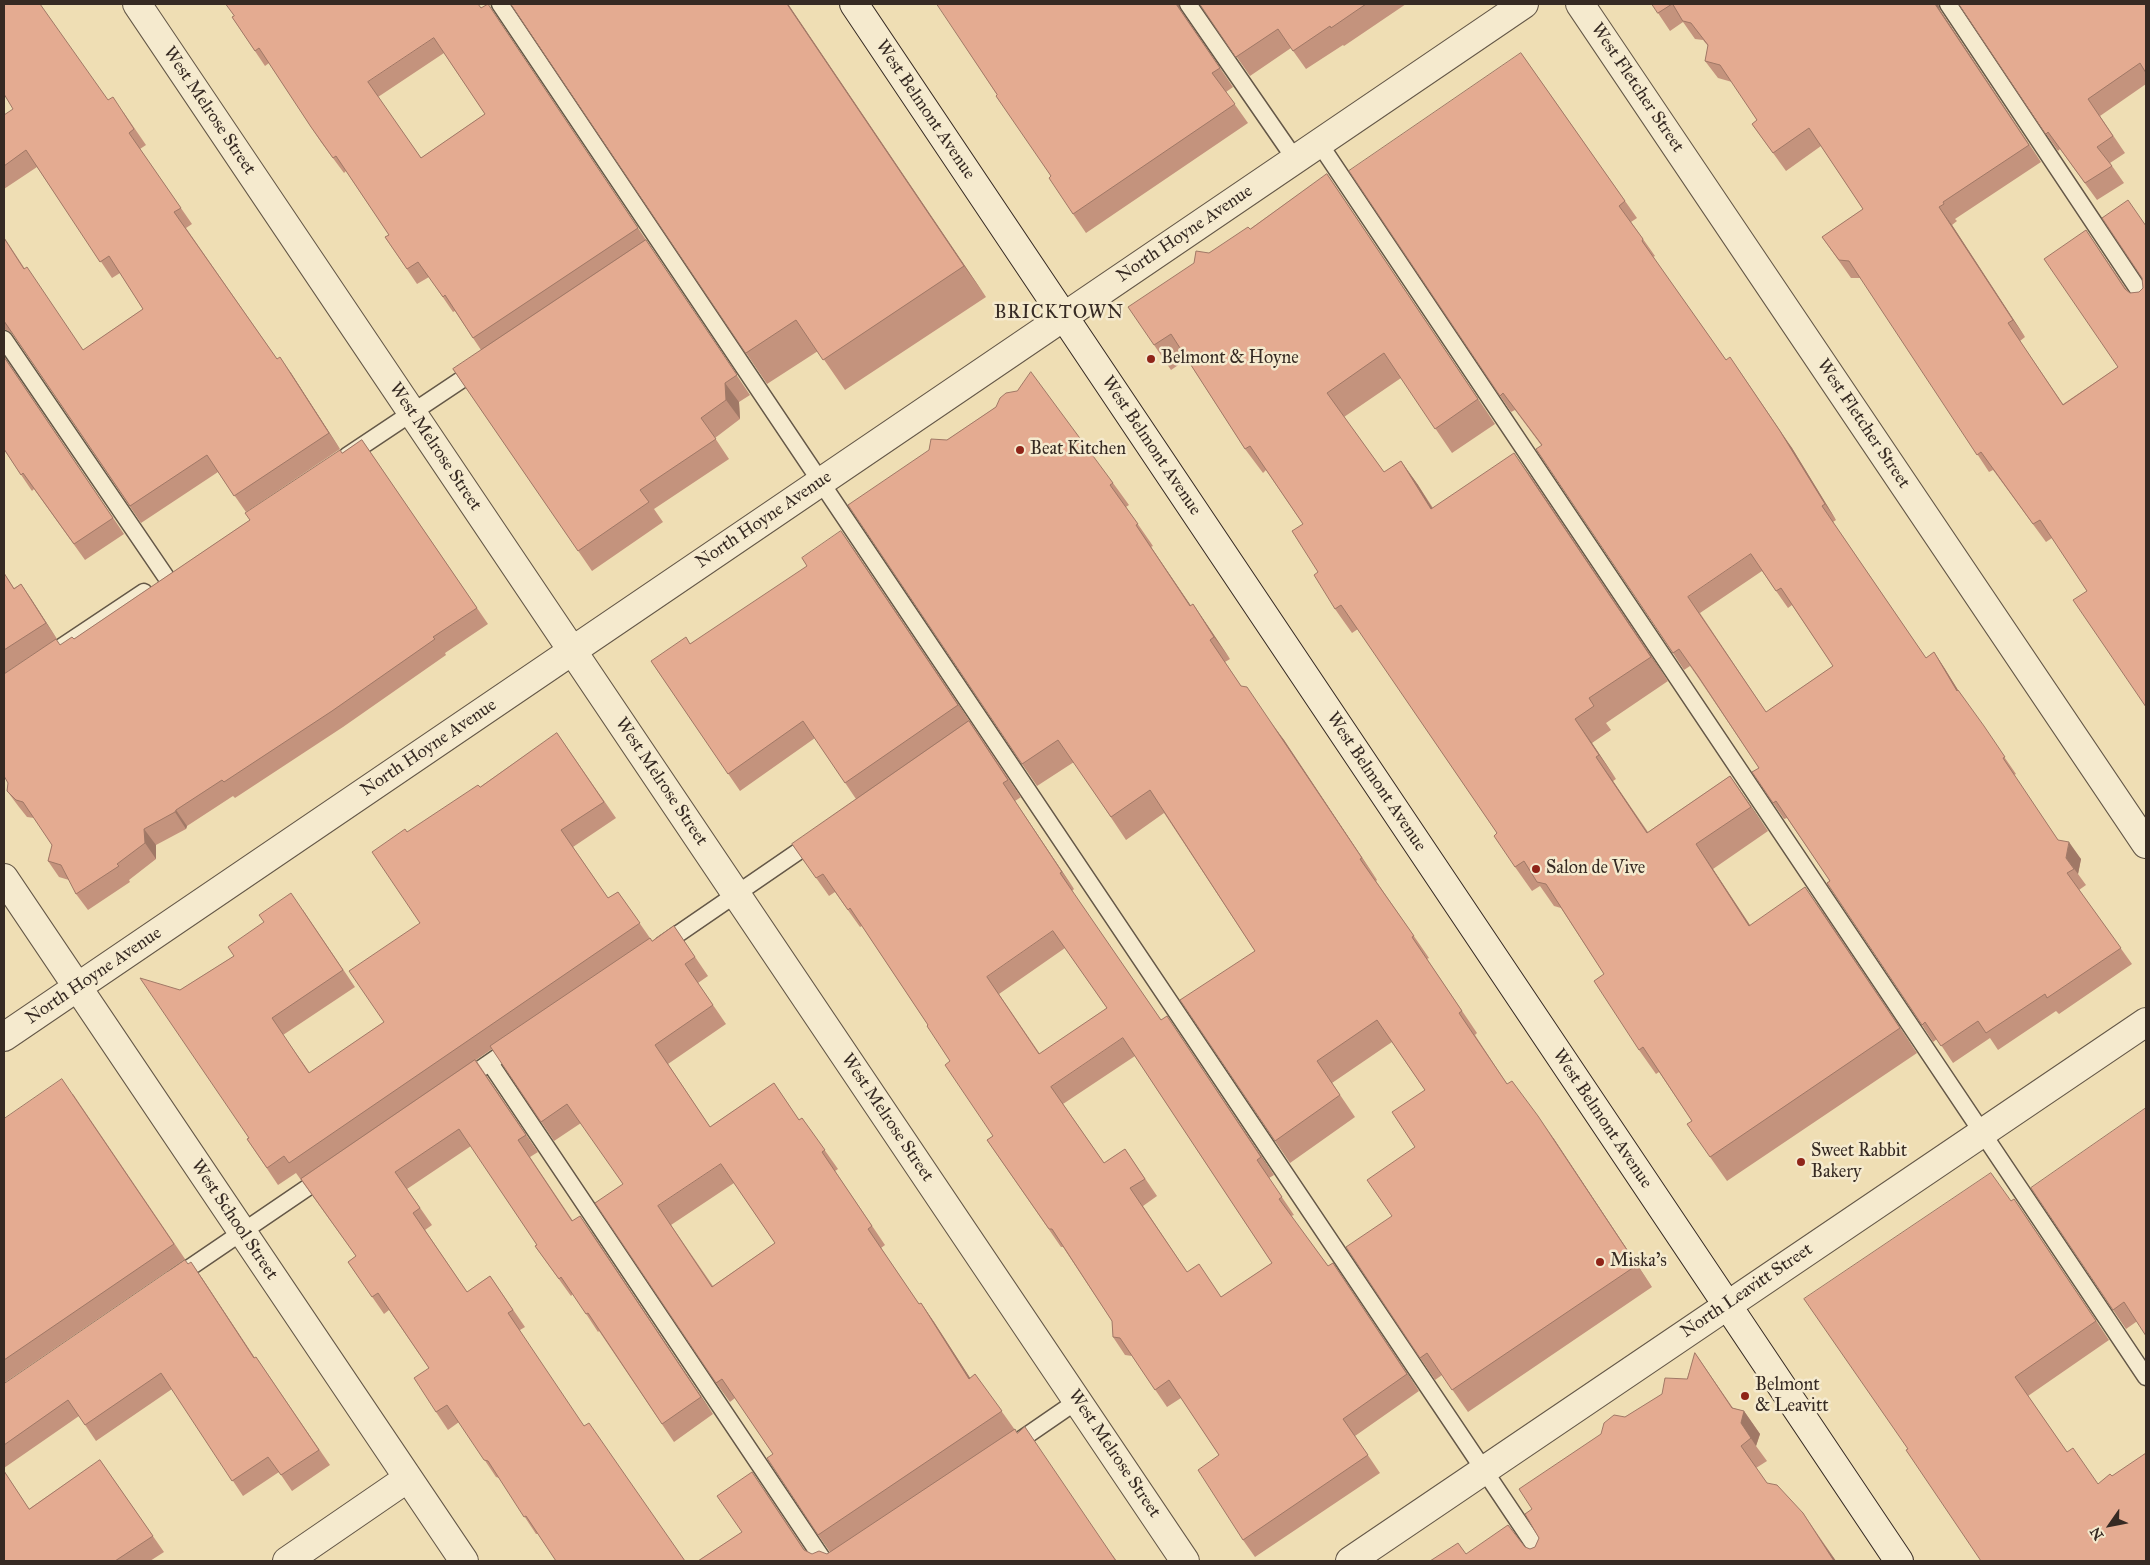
<!DOCTYPE html>
<style>
body{margin:0}
#map{position:relative;width:2150px;height:1565px;overflow:hidden;background:#efdeb4;font-family:"IM FELL Great Primer",serif}
canvas{display:block}
.frame{position:absolute;inset:0;border:5px solid #362a23;pointer-events:none}
.north{position:absolute;left:2085px;top:1500px;width:50px;height:50px;-webkit-text-stroke:4px #f5eace;paint-order:stroke;rotate:237deg;font-size:14px;font-weight:700;line-height:20px;text-align:center;color:#362a23}
.north::after{content:'';display:block;margin:auto;width:18px;height:22px;background:#362a23;clip-path:polygon(50% 0,100% 100%,50% 72%,0 100%)}
</style>
<div id="map">
<canvas width="2150" height="1565"></canvas>
<div class="frame"></div>
<div class="north">N</div>
</div>
<script>
const context = document.querySelector('canvas').getContext('2d');
context.lineJoin = 'round';
function trace(path, color, width, dash) { context.strokeStyle = color; context.lineWidth = width; context.lineCap = dash ? 'butt' : 'round'; context.setLineDash(dash || []); context.stroke(path); }
function fill(path, color) { context.fillStyle = color; context.fill(path, 'evenodd'); }
function label(font, color, halo, rows, align = 'center') {
  context.font = font + ' "IM FELL Great Primer",serif'; context.lineWidth = 5; context.setLineDash([]); context.textBaseline = 'middle'; context.strokeStyle = halo; context.fillStyle = color; for (const [text, x, y, turn = 0] of rows) {
    context.save(); context.translate(x, y); context.rotate((+turn || 0) * Math.PI / 180); context.textAlign = isNaN(turn) ? turn : align; if (halo) context.strokeText(text, 0, 0); context.fillText(text, 0, 0); context.restore();
  }
}
const lane = new Path2D(`
 M500,4L1545,1561
 M1188,4L1295,159
 M1948,4L2146,301
 M1319,143L2146,1377
 M4,339L166,577
 M347,456L479,368
 M57,650L144,592
 M662,945L815,840
 M490,1063L824,1561
 M463,1081L515,1045
 M176,1277L326,1175
 M1013,1445L1077,1401`);
const street = new Path2D(`
 M137,4L1185,1561
 M1580,4L2146,844
 M4,878L464,1561
 M4,1037L1524,4
 M287,1561L408,1478
 M1350,1561L2146,1022`);
const secondary = new Path2D(`
 M854,4L1899,1561`);
const wall = new Path2D(`
 M788,4L986,297L845,390L818,351L767,384L746,353Z
 M1200,4H1406L1344,46L1343,45L1306,69L1291,48L1250,76Z
 M1652,4H1938L1940,10L2041,162L1955,219L1957,221L1952,225L2025,337L2020,341L2063,404L2118,367L2086,230L2127,290L2130,293L2139,292L2143,288L2146,226V707L2087,591L2052,538L2046,542L1993,470L1989,472L1861,278H1851L1822,237L1863,209L1821,146L1786,171L1752,124L1757,120L1732,82L1718,78L1705,61L1708,46L1703,40L1695,39L1683,22L1670,31Z
 M2146,4V84L2100,116L2125,153L2110,163L2124,183L2097,200L2060,149L2058,151L2046,134Z
 M481,8L498,19L750,395L739,402L740,419L715,438L729,459L654,509L663,522L592,571L453,369L481,350L455,311L453,312L429,277L417,284L385,237L389,235L346,171L344,173L321,142L269,63L265,66L232,17L234,16ZM444,53L485,114L421,158L378,97Z
 M1180,9L1233,87L1226,92L1248,123L1086,233L1073,214L1051,176L997,95Z
 M1521,53L1637,218L1631,222L1655,256L1653,257L1726,360L1792,448L1836,520L1833,522L1926,658L1934,652L1945,669L1958,690L2016,774L2014,775L2058,840L2081,859L2078,874L2086,885L2079,890L2132,964L2059,1014L2056,1011L1998,1050L1990,1038L1953,1063L1937,1039L1933,1042L1922,1025L1830,881L1787,818L1784,819L1773,803L1759,768L1699,679L1690,666L1684,670L1673,653L1541,445L1515,410L1511,412L1500,396ZM1762,571L1788,608L1792,605L1833,666L1766,712L1700,613Z
 M108,100L124,113L146,145L140,149L192,224L186,228L277,359L291,373L340,449L246,512L218,472L141,523L12,333L4,329V237L25,269L83,350L143,309L120,273L112,278L37,167L4,189V115Z
 M1327,174L1495,424L1452,453L1401,378L1344,417L1384,472L1401,461L1418,485L1433,508L1531,477L1668,681L1606,723L1611,730L1592,743L1616,779L1613,781L1648,832L1730,776L1768,831L1713,869L1750,925L1822,911L1917,1053L1727,1181L1710,1157L1692,1121L1659,1072L1656,1074L1639,1050L1604,974L1561,908L1554,906L1540,886L1532,891L1515,867L1497,833L1358,629L1352,633L1335,609L1318,572L1303,524L1266,470L1263,473L1245,449L1187,359L1171,370L1154,345L1209,253L1250,229Z
 M4,356L124,534L85,560L34,489L32,491L5,451L4,452Z
 M1017,391L1113,483L1129,505L1126,507L1153,546L1151,547L1191,606L1193,604L1230,659L1225,662L1241,686L1284,740L1377,880L1376,881L1429,958L1427,959L1477,1033L1475,1035L1507,1084L1554,1139L1652,1287L1468,1412L1442,1375L1435,1380L1420,1358L1392,1216L1415,1147L1425,1090L1392,1042L1332,1083L1355,1117L1290,1163L1275,1141L1255,951L1164,813L1126,840L1074,762L1037,786L1022,764L947,440L996,407Z
 M362,440L488,624L445,653L446,655L343,727L235,798L233,796L187,826L186,829L156,845V859L129,880L130,882L88,910L76,894L69,880L59,877L48,861L52,845L34,818L27,817L19,807L7,791L8,783L61,645L74,639L250,520L342,453Z
 M853,548L1021,797L1015,801L1074,889L1072,891L1161,1020L1179,1034L1274,1175L1269,1178L1294,1215L1291,1216L1328,1266L1333,1263L1419,1391L1355,1436L1380,1473L1255,1557L1243,1540L1219,1455L1181,1398L1167,1407L1132,1356L1125,1355L1113,1337L1112,1321L1063,1247H1061L987,1140L993,1136L950,1061L928,1025L862,926L860,927L835,892L829,896L792,844L856,799L815,738L740,791L651,661L690,644ZM1065,948L1107,1008L1040,1054L999,994ZM1135,1056L1272,1263L1221,1297L1187,1272L1143,1206L1157,1196L1125,1149L1104,1163L1063,1104Z
 M4,573L14,588L21,584L57,639L4,674Z
 M557,733L616,818L573,847L608,898L618,892L652,941L674,926L708,976L698,983L726,1024L668,1064L710,1127L774,1083L799,1120L802,1118L838,1169L835,1171L885,1245L881,1248L919,1304L921,1303L934,1322L970,1378L975,1374L1015,1430L1117,1561H698L742,1532L764,1489L805,1550L812,1554H827L830,1552L818,1535L773,1454L735,1398L730,1402L716,1383L623,1184L581,1123L554,1141L492,1049L476,1060L538,1152L530,1157L573,1221L592,1233L713,1414L674,1442L599,1331L598,1332L573,1294L571,1296L535,1246L537,1245L471,1146L407,1189L432,1225L425,1230L467,1292L490,1276L525,1327L520,1330L538,1534H536L499,1478L496,1477L459,1422L448,1430L436,1412L429,1368L389,1310L384,1314L348,1262L356,1256L301,1180L296,1173L278,1185L247,1139L249,1138L180,990L234,956L303,910L355,987L283,1035L310,1073L384,1022L420,923L407,832L480,787ZM734,1183L775,1243L713,1286L671,1225Z
 M73,1094L185,1259L4,1383V1119Z
 M2146,1108L2136,1322L2126,1329L2113,1310Z
 M2014,1199L2109,1340L2028,1396L2067,1452L2146,1561L1908,1449L2011,1201Z
 M188,1264L202,1278L255,1358L256,1357L330,1465L292,1491L279,1472L243,1496L172,1389L96,1441L79,1416L4,1468V1384Z
 M1695,1353L1733,1408L1744,1411L1760,1434L1756,1446L1767,1461L1756,1468L1767,1483L1803,1513L1836,1561H1430L1466,1554L1525,1547L1530,1549L1535,1547L1539,1538L1532,1509L1601,1434L1625,1417L1687,1379Z
 M100,1460L164,1552L150,1561H4V1471L29,1509Z`);
const shadedWall = new Path2D(`
 M787,4H788L986,297L964,266Z
 M1176,4H1179L1180,9L1233,87Z
 M1935,4H1938L1940,10L2041,162Z
 M1327,174L1344,199L1495,424L1478,399Z
 M1939,207L1952,225L2025,337L2013,320Z
 M280,357L291,373L340,449L329,433Z
 M1730,357L1792,448L1836,520L1825,504Z
 M725,383L739,402L740,419L726,400Z
 M1514,453L1531,477L1668,681L1651,657Z
 M1401,461L1418,485L1448,534L1431,509Z
 M1136,525L1151,547L1206,628L1190,606Z
 M841,531L853,548L970,722L958,705Z
 M21,584L32,600L57,639L46,623Z
 M1193,604L1208,626L1230,659L1214,637Z
 M1934,652L1945,669L1969,708L1957,691Z
 M1268,718L1284,740L1377,880L1362,858Z
 M1575,719L1592,743L1616,779L1599,755Z
 M1596,757L1613,781L1664,857L1647,833Z
 M1730,776L1747,800L1768,831L1751,807Z
 M1003,783L1015,801L1074,889L1062,872Z
 M176,810L187,826L186,829L175,812Z
 M144,829L156,845V859L145,843Z
 M2069,842L2081,859L2078,874L2066,858Z
 M1696,844L1713,869L1766,950L1749,926Z
 M1805,887L1822,911L1917,1053L1900,1028Z
 M1167,1016L1179,1034L1274,1175L1261,1157Z
 M1538,1116L1554,1139L1652,1287L1637,1265Z
 M2014,1199L2027,1218L2109,1340L2096,1321Z
 M580,1216L592,1233L713,1414L701,1397Z
 M191,1262L202,1278L265,1374L254,1358Z
 M1333,1263L1345,1281L1419,1391L1407,1374Z
 M921,1303L934,1322L983,1398L969,1379Z
 M1695,1353L1741,1421L1744,1411L1760,1434L1756,1446L1741,1423Z
 M1803,1513L1818,1536L1836,1561H1834Z`);
const building = new Path2D(`
 M4,4H40L108,100L113,97L134,129L129,133L181,208L174,212L277,359L280,357L329,433L234,496L207,455L130,506L4,321V238L24,269L27,267L83,350L143,309L109,256L100,262L26,150L4,166V115L13,109L4,94Z
 M226,4H478L481,8L488,4L638,228L473,338L445,295L443,297L418,262L407,269L385,237L389,235L336,156L333,158L311,127L259,48L255,51L232,17L234,16ZM434,38L485,114L421,158L368,82Z
 M511,4H787L964,266L823,360L796,320L746,353Z
 M937,4H1176L1220,68L1212,73L1235,104L1073,214L1049,178L1051,176L996,96L997,95Z
 M1200,4H1366L1331,28L1330,26L1293,51L1278,29L1236,57Z
 M1652,4H1672L1658,13Z
 M1673,4H1935L2029,145L1943,202L1944,204L1939,207L2013,320L2008,323L2063,405L2118,367L2044,259L2086,230L2125,289L2130,293L2139,292L2143,288L2142,278L2102,218L2128,200L2146,226V707L2073,600L2087,591L2040,520L2033,524L1981,452L1977,455L1849,261L1839,260L1822,237L1863,209L1809,128L1773,153L1752,124L1757,120L1720,65L1705,61L1708,45L1691,23L1683,21Z
 M1959,4H2146V73L2140,63L2088,99L2113,136L2097,147L2112,166L2085,183L2048,132L2046,134Z
 M1521,53L1625,201L1619,206L1643,239L1642,241L1726,360L1730,357L1780,431L1825,504L1822,506L1926,658L1934,652L1957,691L1958,690L1984,726L2005,757L2003,758L2058,840L2069,842L2066,858L2074,869L2067,873L2121,948L2047,998L2045,994L1986,1033L1978,1021L1941,1046L1925,1022L1922,1025L1827,883L1830,881L1776,801L1773,803L1752,772L1759,768L1698,676L1679,649L1673,653L1536,449L1542,445L1503,393L1500,396L1349,171ZM1751,554L1776,591L1781,588L1833,666L1766,712L1688,597Z
 M1327,174L1478,399L1435,429L1384,353L1327,393L1384,472L1401,461L1431,509L1514,453L1651,657L1589,698L1594,706L1575,719L1599,755L1596,757L1647,833L1730,776L1751,807L1696,844L1749,926L1805,887L1900,1028L1710,1157L1687,1124L1692,1121L1643,1047L1639,1050L1594,981L1604,974L1546,884L1537,882L1524,861L1515,867L1494,836L1497,833L1341,605L1335,609L1314,575L1318,572L1292,531L1303,524L1250,446L1245,449L1171,334L1154,345L1128,307L1194,263L1196,251L1209,253L1248,227L1250,229Z
 M646,240L737,375L725,383L726,400L701,418L716,439L640,490L649,502L578,551L453,369Z
 M4,357L113,518L74,544L23,473L21,475L4,449Z
 M1031,372L1113,483L1110,485L1138,524L1136,525L1190,606L1193,604L1214,637L1210,640L1241,686L1247,687L1268,718L1362,858L1360,859L1414,936L1412,937L1462,1011L1459,1013L1507,1084L1512,1081L1538,1116L1637,1265L1452,1390L1427,1353L1420,1358L1346,1247L1392,1216L1367,1180L1415,1147L1392,1112L1425,1090L1377,1020L1317,1061L1340,1095L1275,1141L1180,1000L1255,951L1150,790L1111,817L1058,740L1022,764L848,505L929,450L931,439L947,440L996,407L1000,398L1006,393L1017,391Z
 M362,440L477,608L433,637L435,639L332,711L224,782L222,780L176,810L175,812L144,829L145,843L117,864L119,866L76,894L61,865L48,861L52,845L23,802L16,800L7,791L8,783L4,776V674L56,639L60,645L72,637L74,639L250,520L245,513L340,450L342,453Z
 M841,531L958,705L845,783L803,721L728,774L651,661L686,637L690,644L807,566L802,558Z
 M4,573L14,589L21,584L46,623L4,650Z
 M969,721L1008,780L1003,783L1062,872L1060,873L1161,1020L1167,1016L1261,1157L1257,1160L1282,1197L1279,1199L1328,1266L1333,1263L1407,1374L1343,1419L1368,1455L1243,1540L1198,1470L1219,1455L1169,1380L1155,1390L1120,1338L1113,1337L1112,1321L1052,1229H1049L987,1140L993,1136L945,1065L950,1061L927,1026L928,1025L850,908L848,910L823,874L816,878L792,844ZM1053,931L1107,1008L1039,1054L987,977ZM1123,1038L1272,1263L1221,1297L1199,1264L1187,1272L1130,1188L1145,1179L1125,1149L1104,1163L1051,1087Z
 M557,733L604,802L561,830L608,898L618,892L640,923L289,1163L284,1156L267,1168L247,1139L249,1138L140,978L180,990L234,956L228,947L264,922L259,915L291,893L343,970L272,1018L309,1073L384,1022L349,971L420,923L372,852L405,829L407,832L478,785L480,787Z
 M674,926L695,957L685,964L713,1005L655,1045L710,1127L774,1083L799,1120L802,1118L825,1150L822,1152L872,1226L868,1229L919,1304L921,1303L969,1379L975,1374L1002,1411L818,1535L767,1458L773,1454L722,1379L716,1383L595,1203L623,1184L567,1104L541,1122L490,1046L650,938L652,941ZM721,1164L775,1243L712,1287L658,1206Z
 M475,1060L526,1135L518,1140L572,1221L580,1216L701,1397L662,1424L588,1313L586,1314L561,1277L559,1279L535,1246L537,1245L459,1129L395,1172L420,1208L413,1213L467,1292L490,1276L513,1310L508,1313L584,1426L589,1423L685,1561H556L526,1516L524,1517L488,1461L484,1460L447,1405L436,1412L414,1378L429,1368L378,1293L372,1297L348,1262L356,1256L301,1179Z
 M62,1079L174,1244L4,1360V1119Z
 M2146,1108V1336L2124,1302L2113,1310L2031,1188Z
 M1991,1173L2011,1201L2014,1199L2096,1321L2015,1377L2067,1452L2073,1448L2098,1484L2110,1474L2112,1476L2146,1453V1561H1981L1906,1450L1908,1449L1804,1299Z
 M185,1260L188,1264L191,1262L254,1358L256,1357L319,1450L281,1475L268,1457L232,1481L161,1373L85,1425L68,1400L4,1445V1384Z
 M1695,1353L1732,1408L1744,1411L1741,1423L1751,1438L1741,1446L1767,1483L1777,1485L1803,1513L1834,1561H1430L1458,1543L1466,1554L1508,1525L1525,1547L1530,1549L1535,1547L1539,1538L1525,1514L1532,1509L1519,1489L1601,1434L1604,1423L1614,1415L1625,1417L1662,1394L1665,1378L1687,1379Z
 M1025,1427L1116,1561H698L742,1532L717,1496L752,1472L804,1550L812,1554L819,1551L827,1554L1015,1429L1017,1433Z
 M100,1460L153,1536L115,1561H4V1471L29,1509Z`);
const markers = [
 [1151,359,5,"#8f2418"],
 [1020,450,5,"#8f2418"],
 [1536,869,5,"#8f2418"],
 [1801,1162,5,"#8f2418"],
 [1600,1262,5,"#8f2418"],
 [1745,1396,5,"#8f2418"]
];
const streetNames = [
 ["West Fletcher Street",1637,88,56],
 ["West Belmont Avenue",925,110,56],
 ["West Melrose Street",209,111,56],
 ["North Hoyne Avenue",1185,234,-34],
 ["West Fletcher Street",1863,424,56],
 ["West Belmont Avenue",1151,446,56],
 ["West Melrose Street",435,447,56],
 ["North Hoyne Avenue",764,520,-34],
 ["North Hoyne Avenue",429,748,-34],
 ["West Melrose Street",661,782,56],
 ["West Belmont Avenue",1376,782,56],
 ["North Hoyne Avenue",94,976,-34],
 ["West Melrose Street",887,1118,56],
 ["West Belmont Avenue",1602,1119,56],
 ["West School Street",234,1220,56],
 ["North Leavitt Street",1747,1291,-34],
 ["West Melrose Street",1114,1454,56]
];
const poiNames = [
 ["Belmont & Hoyne",1161,359],
 ["Beat Kitchen",1030,450],
 ["Salon de Vive",1546,869],
 ["Sweet Rabbit",1811,1152],
 ["Bakery",1811,1173],
 ["Miska's",1610,1262],
 ["Belmont",1755,1386],
 ["& Leavitt",1755,1407]
];
const neighbourhoodNames = [
 ["BRICKTOWN",1059,313]
];
trace(lane, '#645747', 19);
trace(street, '#645747', 30);
trace(secondary, '#362a23', 30);
trace(lane, '#f5eace', 16);
trace(street, '#f5eace', 28);
trace(secondary, '#f5eace', 28);
fill(wall, '#c4937d');
fill(shadedWall, '#a07866');
fill(building, '#e4ab91');
trace(building, '#a07866', 1);
for (const [x, y, r, color] of markers) { const dot = new Path2D(); dot.arc(x, y, r, 0, 2 * Math.PI); context.fillStyle = color; context.fill(dot); trace(dot, '#f5eace', 2); }
label('18px', '#362a23', '#f5eace', streetNames);
label('18px', '#362a23', '#f5eace', poiNames, 'left');
context.letterSpacing = '1px';
label('19px', '#362a23', '#f5eace', neighbourhoodNames);
context.letterSpacing = '0px';
</script>
